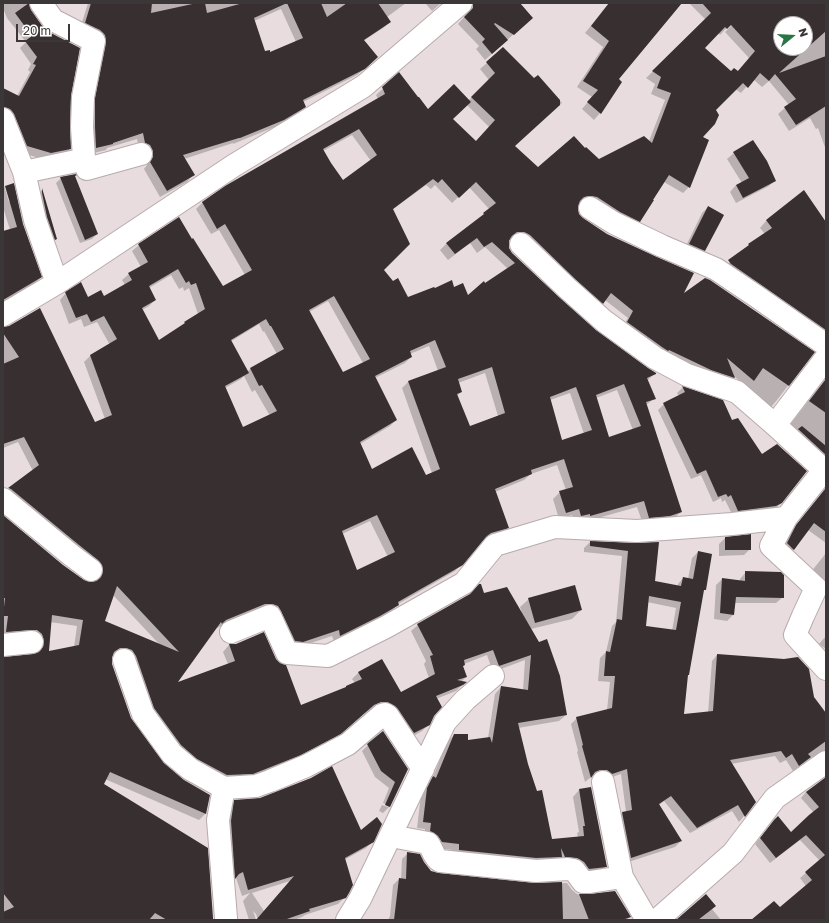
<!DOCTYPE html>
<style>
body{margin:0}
#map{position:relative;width:829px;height:923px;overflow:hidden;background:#e8dcde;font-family:"Golos Text",sans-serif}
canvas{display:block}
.frame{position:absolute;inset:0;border:4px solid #3b3637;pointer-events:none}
.north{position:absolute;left:773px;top:16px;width:40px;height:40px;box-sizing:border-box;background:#fff;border:1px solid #b1afaf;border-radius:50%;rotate:72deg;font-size:11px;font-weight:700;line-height:16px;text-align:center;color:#3b3637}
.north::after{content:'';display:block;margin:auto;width:14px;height:18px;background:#297645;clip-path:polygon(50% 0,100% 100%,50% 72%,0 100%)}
.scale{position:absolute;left:16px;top:24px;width:54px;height:18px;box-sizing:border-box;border:2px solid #3b3637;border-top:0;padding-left:5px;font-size:12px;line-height:14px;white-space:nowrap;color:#3b3637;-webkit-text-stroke:3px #fff;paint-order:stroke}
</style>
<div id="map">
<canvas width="829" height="923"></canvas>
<div class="frame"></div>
<div class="north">N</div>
<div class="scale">20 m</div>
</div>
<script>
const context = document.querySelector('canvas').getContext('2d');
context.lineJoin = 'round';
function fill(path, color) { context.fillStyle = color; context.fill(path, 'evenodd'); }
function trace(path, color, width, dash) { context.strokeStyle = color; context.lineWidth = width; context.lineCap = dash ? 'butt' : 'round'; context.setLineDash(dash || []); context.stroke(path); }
const shadow = new Path2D(`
 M3,3H28V5L70,96V149L63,156L44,160L21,152L3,115V89L17,96L30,72L28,70L31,64L20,48L26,42L7,18L3,8Z
 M88,3H406L387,17L390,22L383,28L363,41L370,64L357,75L303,102L305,107L298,113L277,126L233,144V143L184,159L193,175L187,182L160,197L144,169L147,165V158L139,149L137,139L107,148L106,150L90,154L89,106L80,29ZM281,9L296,42L270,53L264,52L254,21Z
 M425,3H441L432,11Z
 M465,3H519L525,24L485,60L476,49L479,46L458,24L467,14V7Z
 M609,3H681L617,79L620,82L600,113L594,120L582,109L592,97L577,87L603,47L585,33Z
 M689,3H826V150L818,128L816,129L810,118L789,131L778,114L785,108L789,105L769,81L762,87L753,79L741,93L735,89L714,110L702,137L689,187L683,193L664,182L639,221L633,228L584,202L578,203V214L681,296L813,353L777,400L771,407L735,377L728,384L621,329L628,318L605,300L596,309L517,238H511L509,239L508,247L512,254L596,332L655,373L647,381L655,398L646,405L681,512L674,518L643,524L637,507L584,522H575L572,515L559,519L553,499L560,492L566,490L557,465L531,474L524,480L495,492L508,528L501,534L484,539L455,571L398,604L392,611L373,622L334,641L332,636L296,648L258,611L219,627L215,629L175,684L228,664L223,652L229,645H236L275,659L301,706L345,689L355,683L352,679L359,672L400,694L429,678L424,664L426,661L411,631L418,625L484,594L522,613L520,607L529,599L581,610L572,619L531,629L566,715L559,721L518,728L527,764L551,840L578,837L577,833L579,832L573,797L579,790L606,866L600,873L453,857V850L436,848L424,837L425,829L417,828L421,795L427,784L433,777L447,742L454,735L467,741L488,738L495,694L501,687L523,690L525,660L493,672L487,655L464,664V665L462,667L466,677L461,682H465L456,691L436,699L433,716L429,724L422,731L408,739L374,708L366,712L333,740L293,761L246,780L220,781L175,752L119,654H113L111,664L132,722L163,764L206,813L199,820L105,779L103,784L211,920H3V658L37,654L38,648L3,638V516L63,566L83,581L89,583H96L97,578L3,494L9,489L33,471L18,442L3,448V328L95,423L105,419L84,362L90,356L110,345L97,322L84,327L81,319L69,324L60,300L66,293L88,299L104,297L125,285L122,280L129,274L141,267L132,251L139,245L192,240L223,288L245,275L219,230L211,234L196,209L203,202L378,99L376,95L399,74L428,110L468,101L489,80L480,69L503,49L534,80L538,76L562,103L514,146L538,168L585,150L599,160L649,141L665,100L651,94L655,84L646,78L706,20ZM733,21L735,22L725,32L749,58L737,72H731L704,48L718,33L720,35ZM781,24H805V48H781ZM467,105L489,127L475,142L451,120ZM352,135L371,161L343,181L323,151ZM426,185L431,189L435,185L452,203L469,187L490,210L447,243L440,250L448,260L470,243L477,253L485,247L508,269L467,297L454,288L407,298L383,270L392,210ZM171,275L179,289L183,287L184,291L189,288L198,314L185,323L180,328L159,341L142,310L149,306L155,300L149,288ZM328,301L363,363L343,373L309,312ZM259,324L263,332L264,331L277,354L250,369L247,372L230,342ZM429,346L438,371L408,382L402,388L432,473L425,476L372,471L360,444L390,426L396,420L375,378L405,363L411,357L410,354ZM485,373L498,416L469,428L457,396L461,392L458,383ZM244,376L252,392L255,390L270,416L243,429L225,388L241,379ZM617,390L633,430L609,438L596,398ZM570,393L584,434L562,441L550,400ZM370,521L388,557L357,572L342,534ZM113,595L160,645L104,622ZM50,622L77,626L74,647L47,652Z
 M752,141L775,180L769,186L736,203L730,192L736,185L742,183L727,159L734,153Z
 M74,176L97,234L92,239L80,243L56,183L61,178Z
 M3,182L9,202H10L22,224L41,277L34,284L3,302V232L10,230L3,207Z
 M42,190L56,239L51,244L38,195Z
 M804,192L826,223V335L723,268L749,245L765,234L760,228L766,221Z
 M708,207L705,250L698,256L684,250L702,213Z
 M826,378V467L786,430Z
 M682,388L722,401L731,422L781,503L775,509L733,516L725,500L722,502L721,498L713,502L701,475L691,479L658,410L664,404L679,397L677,393Z
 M826,487V543L808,530L794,549L787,555L781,550L790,533Z
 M725,538L750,549L744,555L719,556V544Z
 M590,542L636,544L654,582L677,587L678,584L683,578L688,579L692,558L698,552L705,589L703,591L688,675L687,677L683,715L708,713L712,661L717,655L813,697L826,715V753L812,757L793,771L786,760L780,763L775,756L731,764L755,802L744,816L739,822L732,811L690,833L664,801L659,805L681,841L675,847L625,863L616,819L622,813L626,812L621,774L606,779L600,776L593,775L591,777L585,782L577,752L578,751L571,724L577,718L607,710L610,682L598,681L600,658L606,652L612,626L616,622L622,556L584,552V548ZM647,602L676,608L672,631L645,626Z
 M826,553V583L811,572Z
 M746,572L783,597L776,603H734L733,615L727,621L714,619L716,585L722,579L740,581V579Z
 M826,636V649L819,644Z
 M368,745L407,770L389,807L383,813L379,811L382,805L388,807V805L383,803L389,788L375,777L362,751Z
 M826,779V920H752L780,909L806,886L800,878L820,861L800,840L770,863L755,844L769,827L775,820L791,833L814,813L801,798L806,792Z
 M235,801L361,832L373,841L366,848L344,860L345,897L338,904L305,915L302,917L294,920H258L256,914L253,911L256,920H249L243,901L250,893L242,896L236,878L229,884L228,807ZM290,881L264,911L252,893Z
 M408,853L430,871L438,874L535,884L567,883L572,890L577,894L583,896L628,918L629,920H388L390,916L393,885L399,879L401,880L402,859Z
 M712,909L721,920H678Z`);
const building = new Path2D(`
 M29,3L31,10L43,27L47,31L80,48L71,96L70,127L71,149L51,153L27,146L14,114L10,109L3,107V88L19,96L36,65L33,64L37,57L25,41L32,36L15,13Z
 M91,3H152L151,13L197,3H205L207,13L243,3H321L327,17L347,3H378L391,22L364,40L378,57L365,69L303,100L306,107L284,120L240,138H239L183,155L195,175L167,191L150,162L153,157V151L150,145L145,143L143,133L113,143V144L96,148L95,127V98L106,43L105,35L100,30L85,23ZM287,3L303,38L270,52V50L265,51L254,18Z
 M473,3H520L533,18L514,35L495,23L494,24L508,40L492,54L482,42L485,39L464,17L473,8Z
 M609,3H682L619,79L622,82L601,114L587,102L598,90L583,81L609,41L591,26Z
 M702,3H826V31L779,73L826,56V106L796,125L784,107L796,99L775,74L769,81L760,73L748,88L743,83L716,110L719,115L715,124L703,137L709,140L690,188L669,175L653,200H654L640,222L620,212L597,197L591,196L584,197L580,201L578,208L579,214L583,218L607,234L657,257L694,273L684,293L705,278L710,280L815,352L789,386L763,368L754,381L727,358L735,378L711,370L669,350L668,351L662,347L627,322L633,311L611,293L603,304L575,279L530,235L524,232H517L512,236L509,241V248L512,253L559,297L596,330L648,368L656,373V374L647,378L656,399L646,402L682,512L670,516L649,518L644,501L590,516V514L581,516L579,509L566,513L559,491L573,487L564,459L531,470L532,474L495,489L509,528L491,533L486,537L463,565L398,602L399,605L380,616L340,636L339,630L303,642L295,641L281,611L278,606L272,604H265L226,620L222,624L221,622L178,682L235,661L229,644H236L264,632L276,659L280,663L286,665L301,705L346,687V686L362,679L358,672L382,659L401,692L435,674L430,656L433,655L417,624L470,594L479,584H481L484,593L507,587L539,642L547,639L560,676L567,715L518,723L528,764L537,791L542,790L552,839L584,836L583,826H585L579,789L591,787L607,867L589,869L584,862L577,858L565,857L561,848L562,857L536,858L459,850V844L442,842L438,836L430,831L431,823L423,822L427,788L433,776L436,778L454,734H468V740L490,737L492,743L501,686L528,690L531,655L499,666L493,650L464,660L465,665L463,666L467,677L457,680L467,682L463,685L436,696L442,707L434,716L430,725L414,733L398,709L395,706L387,702H381L374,705L341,734L301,755L253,774L227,775L197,759L181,745L154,708L136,656L132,650L126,648H120L114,652L112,658V664L131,718L164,763L184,780L210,795L206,814L110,772L104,784L208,848L213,918V920H167L155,913L149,920H3V912L14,907L3,893V657L33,654L39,652L43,647L44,641L42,634L37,630H31L6,632L8,616H3L5,598H3V515L63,565L84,580L90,582L96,581L101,577L103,571L102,565L98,560L79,545L11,489L8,488L39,465L24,437L3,444V364L19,357L3,333V327L9,326L40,308L95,422L112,415L90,355L117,339L104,316L91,322L87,314L76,318L65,292L81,282L88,297L101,290L104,296L132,280L128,273L148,262L138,244L179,217L192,239L193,238L223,286L252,270L225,224L217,229L202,202L225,186L385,94L382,87L399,72L418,97H419L428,109L454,84L471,102L453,119L476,141L495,120L471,97L495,73L486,62L503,47L534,78L538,75L560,100V105L515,146L538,167L574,136L585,148L586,147L599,159L644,136L652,143L671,93L657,88L661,77L652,71L711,13ZM781,24H805V48H781ZM731,25L755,51L738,71L734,68L731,71L705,48L725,27L727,29ZM359,129L377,155L343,180L331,163L323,149ZM433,179L438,183L442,179L459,198L476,182L496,203L483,213L484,214L446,243L455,254L477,238L484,247L492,242L515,263L485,283L484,281L468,295L463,283L454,287L452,280L435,288L434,287L408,297L398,278L393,281L384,270L410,244L393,209ZM178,269L186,283L189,281L191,285L196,283L205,309L184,322L185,323L159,340L142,308L156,300L149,286ZM334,296L370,359L343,372L309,310ZM266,319L270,326H271L284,349L250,368L259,386L262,385L277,411L243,427L225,386L249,373L231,340ZM435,340L446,367L408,381L440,469L426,475L412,447L372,469L360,442L397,420L375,376L412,357L410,351ZM492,367L505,413L470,426L457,394L462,392L458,379ZM624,384L641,426L609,437L596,395ZM576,387L592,430L562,440L550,397ZM377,515L395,552L357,570L342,531ZM117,586L179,652L105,621ZM52,615L83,620L79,645L49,651Z
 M753,140L767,161L776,181L743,198L736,185L749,178L733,152Z
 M76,174L77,175L75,176L98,234L85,240L60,177Z
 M14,183L23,224L42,277L3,300V231L17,227L5,186Z
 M42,188L57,239L55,240L47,217L42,193Z
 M804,190L826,222V330L731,264L728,260L749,245L748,244L772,228L766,220Z
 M708,206L724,215L705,251L689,244Z
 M826,379V413L809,401Z
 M682,386L723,400L732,420L738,418L762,454L777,444L807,471L782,503L776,506L738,511L731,495L728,497L726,494L718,497L706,470L697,474L663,403L685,392Z
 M802,426L826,446V455L798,429Z
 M826,488V532L814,523L794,550L787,543L796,525Z
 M751,534V550H725V537Z
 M590,541L636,543L659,542L655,581L681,586L683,577L693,579L698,551L712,554L706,590H704L689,675H688L684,714L713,711L717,654L784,659L798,657L809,669L814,697L826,713V741L808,754L811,757L799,766L792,754L786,758L781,751L730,760L756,802L745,817L738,805L697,828L671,796L659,804L682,841L631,858L622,812L632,810L627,769L612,774L607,770H600L595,772L591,778L582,746L583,745L576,717L612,708L615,676H604L606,651L610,652L617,619L622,620L628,551L590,546ZM649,596L681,602L676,630L646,626Z
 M745,571L781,572L784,575V598L736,597L734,615L720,613L722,578L745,581Z
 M575,585L582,610L535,623L528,598Z
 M383,731L408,769L390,807L385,805L395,782L381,771L367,744Z
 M332,766L361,830L377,817L382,824L374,842L345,858L353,885L349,893L346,898L309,909L310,911L284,920H256L294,876L248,890L243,872L239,874L235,879L231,821L234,800L260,798L311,778Z
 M826,777V920H751L774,901L780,907L812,880L805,872L825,855L806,835L776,858L760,838L774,820L778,816L791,832L809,815L819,807L806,792Z
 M407,852L420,854L424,862L431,871L439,873L535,883L562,882L563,920H394L399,878L406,879Z
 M615,891L631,917L622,920H589L579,894H590Z
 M706,894L716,906L698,920H676Z`);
const minor = new Path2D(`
 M41,3L53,20L94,41L83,97L82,127L84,158
 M3,119L24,172L35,220L57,283
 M24,172L81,160L84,158L87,169L141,154
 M590,208L614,223L662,246L716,269L756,296L826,345
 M521,244L567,288L604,321L655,358L687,375L737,392L775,425L824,470L786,518L771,546L816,588L803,616L795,635L826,669
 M3,315L57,283L233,166L364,86L461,3
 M775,425L826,358
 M3,499L71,555L91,570
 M231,632L270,616L287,653L328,656L386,627L464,583L495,545L555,527L637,531L732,524L786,518
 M3,645L32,642
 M124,660L143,714L172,754L190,769L224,788L256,786L270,781L306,766L348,744L382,715L385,714L388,716L423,769
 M603,782L622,877L647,920
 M224,788L218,820L226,918
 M391,836L428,843C433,849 433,857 440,861L536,871L568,869L574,870L583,882H590L622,877
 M347,920L360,899L445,722L465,700L493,676
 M657,920L733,853L775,798L826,762`);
fill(shadow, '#0003');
fill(building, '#382f31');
trace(minor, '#b7abad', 24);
trace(minor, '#fff', 22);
</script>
